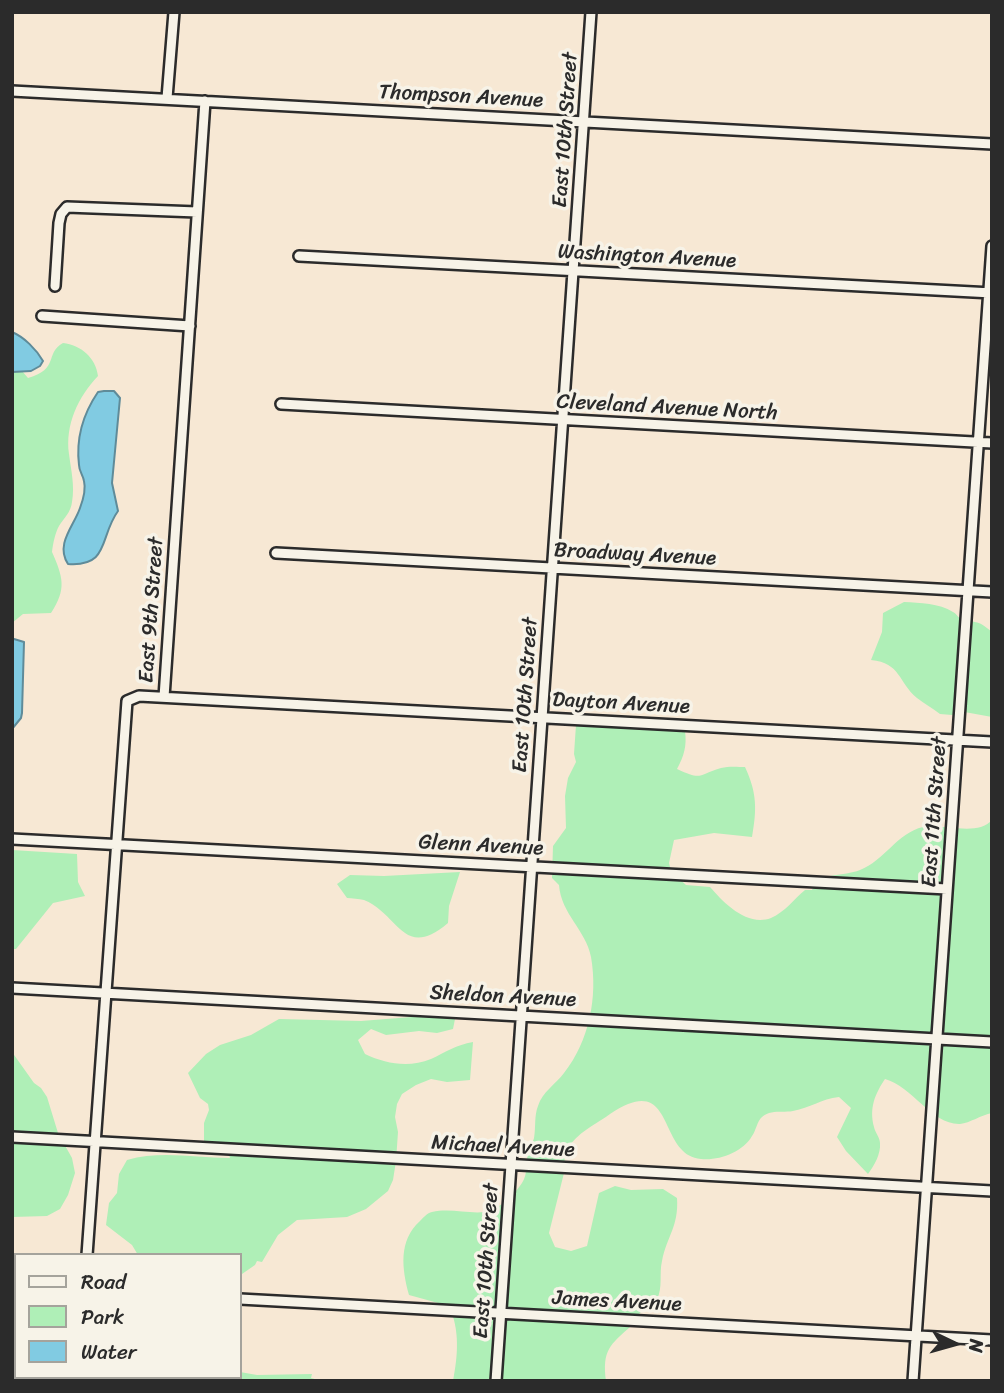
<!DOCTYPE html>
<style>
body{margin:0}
#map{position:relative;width:1004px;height:1393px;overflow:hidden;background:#f7e8d4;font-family:Sriracha,sans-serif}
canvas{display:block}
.frame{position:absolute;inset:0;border:14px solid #2b2b2b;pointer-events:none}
.legend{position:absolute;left:14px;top:1253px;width:228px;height:126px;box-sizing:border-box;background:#f7f3e8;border:2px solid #a5a39c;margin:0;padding:9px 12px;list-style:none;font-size:21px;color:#2b2b2b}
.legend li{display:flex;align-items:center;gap:14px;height:35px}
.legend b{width:35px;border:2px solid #a5a39c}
.north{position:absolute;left:920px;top:1309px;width:70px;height:70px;-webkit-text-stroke:5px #f7f3e8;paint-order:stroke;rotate:95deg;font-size:19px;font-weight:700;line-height:28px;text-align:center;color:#2b2b2b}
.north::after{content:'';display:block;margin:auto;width:24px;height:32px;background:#2b2b2b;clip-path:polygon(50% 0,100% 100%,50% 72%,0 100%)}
</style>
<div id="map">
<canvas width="1004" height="1393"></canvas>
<div class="frame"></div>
<ul class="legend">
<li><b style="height:9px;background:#f7f3e8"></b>Road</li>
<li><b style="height:19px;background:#afefb7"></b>Park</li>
<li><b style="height:19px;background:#81cbe2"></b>Water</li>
</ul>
<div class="north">N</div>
</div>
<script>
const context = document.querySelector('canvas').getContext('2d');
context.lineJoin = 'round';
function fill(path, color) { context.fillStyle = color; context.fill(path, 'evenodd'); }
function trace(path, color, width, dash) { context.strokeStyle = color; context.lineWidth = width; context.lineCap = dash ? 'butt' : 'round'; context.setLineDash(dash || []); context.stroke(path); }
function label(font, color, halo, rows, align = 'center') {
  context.font = font + ' Sriracha,sans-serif'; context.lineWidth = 7; context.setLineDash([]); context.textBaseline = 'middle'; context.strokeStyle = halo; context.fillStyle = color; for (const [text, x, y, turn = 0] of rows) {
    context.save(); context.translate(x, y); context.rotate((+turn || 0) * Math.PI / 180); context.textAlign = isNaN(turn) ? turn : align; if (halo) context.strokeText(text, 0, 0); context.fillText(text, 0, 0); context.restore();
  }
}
const green = new Path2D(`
 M63,343C81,345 96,358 98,376C78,397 65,425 69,454C71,470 75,486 72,502C71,512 64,518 59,526C55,533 53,544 52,552C63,577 67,589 51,613L23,614L12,623V372L22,371L28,378C60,369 44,354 63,343Z
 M904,602C920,603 939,603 953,612C958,615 957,617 962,619C978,624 977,619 992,632V717L959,711L952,715L940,714C932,708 925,704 917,698C898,682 901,663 871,660L882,632L883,613Z
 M576,725L685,731C687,746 684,756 677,769C703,781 697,775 721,768C729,766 738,767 745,767C757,793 757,809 752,837L714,833L674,840L669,863L671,871L686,885L710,887C724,903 747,927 771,918C785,912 794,899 805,890H812C821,871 843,877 860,870C884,861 897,833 923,827C943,823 977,837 992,820V1113C981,1115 970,1123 960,1124C932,1125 912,1086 885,1079C875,1094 869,1108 874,1127C875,1132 880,1138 880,1143C881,1154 874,1166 868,1174L846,1151L837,1137L851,1108L839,1097C821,1099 810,1108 793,1111C782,1113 771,1109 762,1117C757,1121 756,1131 752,1136C743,1152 719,1161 701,1159C656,1155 677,1069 610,1114C589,1129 582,1129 565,1151L564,1173L549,1233L555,1247L571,1251L587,1246L599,1193L615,1186L631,1190L663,1189L677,1198C679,1226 667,1236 662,1261C659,1273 663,1288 657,1299C653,1306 647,1308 641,1312C637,1315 635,1322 631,1326C610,1345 602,1350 606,1381H453C458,1355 460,1330 449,1306L409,1295C402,1269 398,1241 420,1221C424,1217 427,1213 432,1212C450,1208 468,1214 485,1212C499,1210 515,1194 522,1183C528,1174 526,1162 528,1151C529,1145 533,1143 534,1138C536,1127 534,1116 538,1106C542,1092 556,1084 564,1073C589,1041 598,997 591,957C586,930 561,914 559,885L552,878L553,846L566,828L565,796L568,778L576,762L574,754Z
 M12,850L77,854L78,882L85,896L53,903L16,949H12Z
 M460,872L449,906L448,923C403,961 399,914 364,900C359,899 352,898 347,898L337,884L350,875L384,876Z
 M424,1016L455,1019L453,1029L437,1033L419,1031L386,1035L371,1029L358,1040L365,1054C386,1064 409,1068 431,1059C446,1052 456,1045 473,1042L470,1080L447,1082L431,1079L416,1085L402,1094L397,1104L395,1117L398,1132L396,1161L393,1180L388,1191L366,1209L347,1217L297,1220L278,1235L262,1262L257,1261L255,1265L242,1274L240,1273V1255H138L132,1245L106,1225L109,1203L117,1193L119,1174L127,1160C161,1150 195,1158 230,1158L226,1147L204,1146V1123L209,1110L208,1104L200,1098L188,1073L206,1054L220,1045L251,1035L279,1019L361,1021Z
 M12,1052L34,1083L41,1088L47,1097L58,1133L72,1158L75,1173L68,1195L60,1209L47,1216L12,1217Z
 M12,1299H16V1377H240V1372L257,1375L312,1374L311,1378L322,1381H12Z`);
const water = new Path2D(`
 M12,332C24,337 36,349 43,361L40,366L31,371L12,372Z
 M104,391H114L120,398L112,483L118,511C99,537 110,567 68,564C55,544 74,526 80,508C83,500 86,489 84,481C83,475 79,471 79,465C76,440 83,414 98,392Z
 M14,639L24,642L22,713L21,718L12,729V640Z`);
const street = new Path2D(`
 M12,91L992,144
 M167,98L174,12
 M299,256L992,293
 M55,286L59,223L61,214L67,207L197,212
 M42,316L190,326
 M281,404L992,443
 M276,553L992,592
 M164,697L205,101
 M12,839L947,889
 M12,988L992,1042
 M12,1137L992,1191
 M87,1255L127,701L139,696L992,742
 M12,1287H16
 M240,1299L992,1340
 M78,1381V1377
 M496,1381L591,12
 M913,1381L992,246`);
const streetNames = [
 ["Thompson Avenue",461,97,3],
 ["East 10th Street",566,130,-86],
 ["Washington Avenue",647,257,3],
 ["Cleveland Avenue North",667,408,3],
 ["Broadway Avenue",635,555,3],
 ["East 9th Street",152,610,-86],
 ["East 10th Street",526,695,-86],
 ["Dayton Avenue",621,704,3],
 ["East 11th Street",935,812,-86],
 ["Glenn Avenue",481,846,3],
 ["Sheldon Avenue",503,997,3],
 ["Michael Avenue",503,1147,3],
 ["East 10th Street",487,1261,-86],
 ["James Avenue",617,1302,3]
];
fill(green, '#afefb7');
fill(water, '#81cbe2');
trace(water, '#5f8b99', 2);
trace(street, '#2b2b2b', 14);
trace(street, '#f7f3e8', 9);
label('21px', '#2b2b2b', '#f7f3e8', streetNames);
</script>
